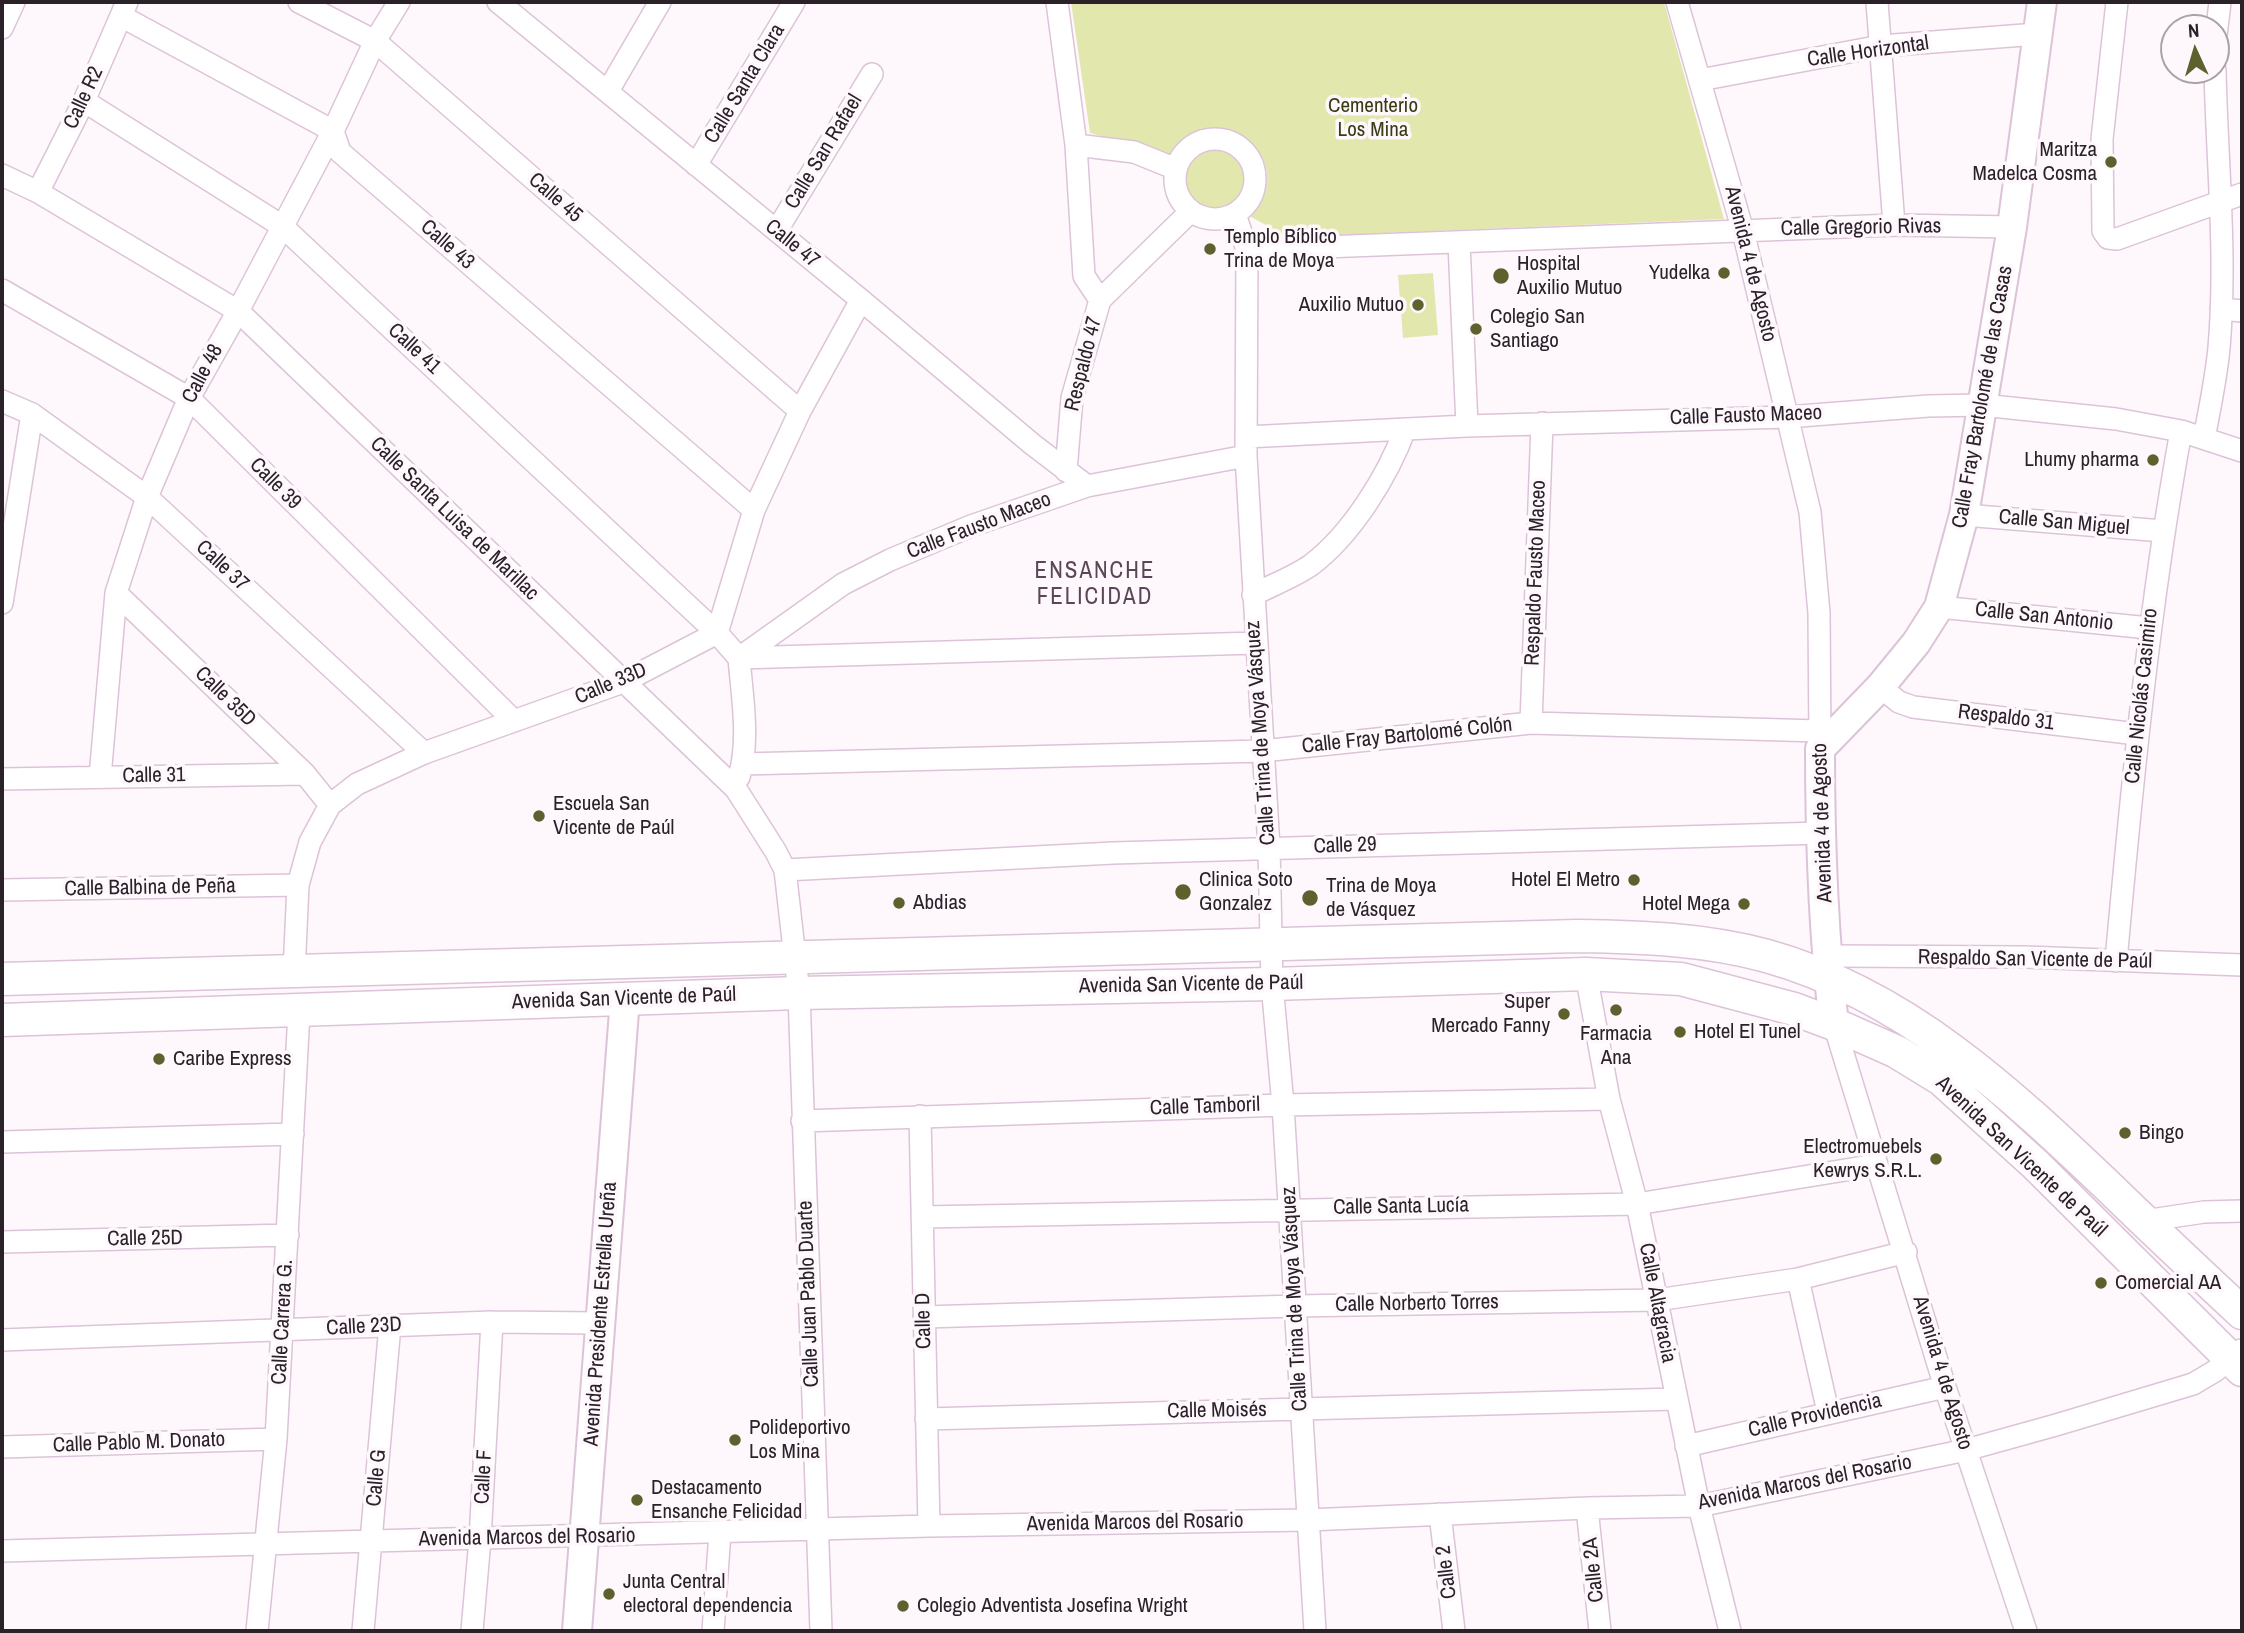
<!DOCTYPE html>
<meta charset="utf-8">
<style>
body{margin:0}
#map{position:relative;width:2244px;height:1633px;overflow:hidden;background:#fef8fd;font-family:"Archivo Narrow",sans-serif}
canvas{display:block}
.frame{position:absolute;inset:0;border:4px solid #2b2129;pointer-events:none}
.north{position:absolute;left:2160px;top:14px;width:70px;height:70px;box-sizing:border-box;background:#fef8fd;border:2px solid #aaa2a8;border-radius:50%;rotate:356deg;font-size:19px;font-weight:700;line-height:28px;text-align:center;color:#2b2129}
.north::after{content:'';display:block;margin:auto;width:24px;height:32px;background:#5d612e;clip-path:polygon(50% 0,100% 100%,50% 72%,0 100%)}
</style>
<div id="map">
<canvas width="2244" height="1633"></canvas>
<div class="frame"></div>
<div class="north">N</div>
</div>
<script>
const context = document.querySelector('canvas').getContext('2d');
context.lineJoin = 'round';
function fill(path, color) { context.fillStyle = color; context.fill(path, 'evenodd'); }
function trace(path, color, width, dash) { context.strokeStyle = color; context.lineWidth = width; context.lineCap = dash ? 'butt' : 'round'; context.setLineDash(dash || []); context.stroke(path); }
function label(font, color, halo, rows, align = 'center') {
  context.font = font + ' "Archivo Narrow",sans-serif'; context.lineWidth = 7; context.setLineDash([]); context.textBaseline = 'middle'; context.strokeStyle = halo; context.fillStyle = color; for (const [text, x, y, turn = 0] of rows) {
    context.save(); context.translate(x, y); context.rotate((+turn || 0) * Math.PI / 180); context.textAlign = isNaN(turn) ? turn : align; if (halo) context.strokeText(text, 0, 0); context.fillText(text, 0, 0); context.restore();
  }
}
const green = new Path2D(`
 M1071,2H1664L1724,219L1288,237L1251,217C1255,211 1260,205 1263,198C1276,169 1258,136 1227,132C1214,130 1202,130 1190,137C1182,141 1175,149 1168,155L1090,133Z
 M1181 178a34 34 0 1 1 68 0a34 34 0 1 1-68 0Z
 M1433,273L1438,335L1403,338L1398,275Z`);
const minor = new Path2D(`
 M299,2L375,41L800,411
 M498,2L861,300L1032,444L1087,486
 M1057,2L1076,145L1084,276L1100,300
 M1677,2L1743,231L1810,512L1819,613L1820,745
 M1877,2L1894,225
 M2117,2L2102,139L2103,231L2108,238L2117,239L2242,194
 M121,16L333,131L340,152L754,510
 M2,28L14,2
 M2216,36L2220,2
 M1700,80L1881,46L2037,34
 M608,91L660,2
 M84,101L282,226L717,633L739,658L1255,643
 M1175 179a40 40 0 1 1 80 0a40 40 0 1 1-80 0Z
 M1076,145L1134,152L1176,169
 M696,165L794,2
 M2,175L38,192L238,311L736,789L776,852L785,870L799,993L821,1631
 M38,192L84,101L127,2
 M1235,214L1247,250L1246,456L1269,848L1272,984L1283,1105L1315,1631
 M777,230L872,74
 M1459,243L1467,426
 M1247,250L1894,225L2012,227
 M2,290L189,398L514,721
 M2221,309L2242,311
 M2,401L32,414L147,497L424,753
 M1246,437L1467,426L1787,417L1928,406L1982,405L2116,419L2181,431L2242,451
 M2204,438C2210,408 2216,379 2219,348C2227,255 2217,163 2215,70
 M1066,471L1072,398L1100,300L1191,211
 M1964,515L2163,531
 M116,593L305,774L330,805
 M1253,595C1272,585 1294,577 1311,565C1351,535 1388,476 1405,429
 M2,603L32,414
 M1939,607L2149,628
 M1880,687L1899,702L1913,707L2137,734
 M1531,723L1542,423
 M743,764L1262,751L1531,723L1820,731
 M100,777L116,593L147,497L189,398L238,311L333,131L375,41L399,2
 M739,777C750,740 742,696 739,658L843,584L890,560L971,526L1087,486L1246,456
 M2,779L305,774
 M785,870L1113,853L1821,833
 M2,890L298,885
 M1828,956L2025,957L2242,965
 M2116,961C2132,784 2149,607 2181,431
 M294,972L298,885L310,842L330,805L357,784L424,753L623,682L717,633L754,510L800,411L861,300
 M1586,974L1609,1099L1637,1204L1699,1506L1730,1631
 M1834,1024L1945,1387L2026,1631
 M920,1116L929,1526
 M802,1121L1283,1105L1609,1099
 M2,1142L293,1134
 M922,1217L1637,1204L1876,1165
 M2144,1221L2204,1212L2242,1211
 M2,1242L288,1235
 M1798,1279L1828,1412
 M924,1317L1295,1306L1657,1300L1798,1279L1906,1252
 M2,1340L492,1322L600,1323
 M926,1419L1676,1399
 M1686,1446L1945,1387
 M2,1447L276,1439
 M1587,1508L1600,1631
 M1440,1514L1454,1631
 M2,1551L929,1526L1308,1520L1587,1508L1699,1506L1966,1450L2056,1425L2193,1384L2215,1371L2241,1350
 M257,1631L276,1439L299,1012
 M363,1631L390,1325
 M472,1631L480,1539L492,1322
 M713,1631L720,1532`);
const secondary = new Path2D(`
 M1834,1024C1823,933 1820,840 1820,749L1880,687L1916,643L1939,607L1964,515L2012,227L2042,2
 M577,1631L625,998`);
const primary = new Path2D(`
 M2,979L1577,936C1641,937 1705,939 1767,956C1906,995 2009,1092 2111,1189C2154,1231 2198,1272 2242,1313
 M2,1020L799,993L1272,984L1586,974L1681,979L1794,1009L1834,1024L1897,1052L1941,1079L2036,1165L2242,1370`);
const markers = [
 [2111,162,7,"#5d612e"],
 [1210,249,7,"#5d612e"],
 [1724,273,7,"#5d612e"],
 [1501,276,9,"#5d612e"],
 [1418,305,7,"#5d612e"],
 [1476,329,7,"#5d612e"],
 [2153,460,7,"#5d612e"],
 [539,816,7,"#5d612e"],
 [1634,880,7,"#5d612e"],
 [1183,892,9,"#5d612e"],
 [1310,898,9,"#5d612e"],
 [899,903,7,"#5d612e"],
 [1744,904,7,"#5d612e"],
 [1616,1010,7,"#5d612e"],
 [1564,1014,7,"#5d612e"],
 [1680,1032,7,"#5d612e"],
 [159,1059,7,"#5d612e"],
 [2125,1133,7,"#5d612e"],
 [1936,1159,7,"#5d612e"],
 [2101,1283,7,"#5d612e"],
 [735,1440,7,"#5d612e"],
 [637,1500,7,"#5d612e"],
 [609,1594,7,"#5d612e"],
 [903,1606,7,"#5d612e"]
];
const streetNames = [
 ["Calle Horizontal",1868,52,-8],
 ["Calle Santa Clara",745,84,-59],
 ["Calle R2",84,98,-65],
 ["Calle San Rafael",824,152,-59],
 ["Calle 45",555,198,41],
 ["Calle Gregorio Rivas",1861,228,-1],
 ["Calle 47",792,244,39],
 ["Calle 43",447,245,41],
 ["Avenida 4 de Agosto",1750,264,76],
 ["Calle 41",414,349,43],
 ["Respaldo 47",1084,364,-76],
 ["Calle 48",203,374,-62],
 ["Calle Fray Bartolomé de las Casas",1983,397,-80],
 ["Calle Fausto Maceo",1746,416,-2],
 ["Calle 39",275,484,45],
 ["Calle Santa Luisa de Marillac",454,519,44],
 ["Calle San Miguel",2064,523,5],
 ["Calle Fausto Maceo",979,526,-21],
 ["Calle 37",222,566,43],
 ["Respaldo Fausto Maceo",1536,573,-88],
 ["Calle San Antonio",2044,617,6],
 ["Calle 33D",611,684,-23],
 ["Calle Nicolás Casimiro",2142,696,-84],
 ["Calle 35D",225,697,44],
 ["Respaldo 31",2006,718,7],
 ["Calle Trina de Moya Vásquez",1261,733,-94],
 ["Calle Fray Bartolomé Colón",1407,736,-6],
 ["Calle 31",154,776,-1],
 ["Avenida 4 de Agosto",1823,823,-92],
 ["Calle 29",1345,846,-2],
 ["Calle Balbina de Peña",150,888,-1],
 ["Respaldo San Vicente de Paúl",2035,960,1],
 ["Avenida San Vicente de Paúl",1191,985,-1],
 ["Avenida San Vicente de Paúl",624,999,-2],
 ["Calle Tamboril",1205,1107,-2],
 ["Avenida San Vicente de Paúl",2021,1157,43],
 ["Calle Santa Lucía",1401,1207,-1],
 ["Calle 25D",145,1239,-1],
 ["Calle Juan Pablo Duarte",809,1294,-92],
 ["Calle Trina de Moya Vásquez",1295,1299,-93],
 ["Calle Altagracia",1657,1303,79],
 ["Calle Norberto Torres",1417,1304,-1],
 ["Avenida Presidente Estrella Ureña",601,1314,-86],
 ["Calle D",924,1321,-91],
 ["Calle Carrera G.",283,1322,-87],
 ["Calle 23D",364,1327,-3],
 ["Avenida 4 de Agosto",1942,1373,73],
 ["Calle Moisés",1217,1411,-1],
 ["Calle Providencia",1815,1416,-13],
 ["Calle Pablo M. Donato",139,1443,-2],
 ["Calle F",484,1477,-87],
 ["Calle G",377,1478,-85],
 ["Avenida Marcos del Rosario",1805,1483,-11],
 ["Avenida Marcos del Rosario",1135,1523,-1],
 ["Avenida Marcos del Rosario",527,1538,-1],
 ["Calle 2A",1594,1570,-96],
 ["Calle 2",1447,1572,-97]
];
const parkNames = [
 ["Cementerio",1373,106],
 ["Los Mina",1373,130]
];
const poiNames = [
 ["Maritza",2097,150,"right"],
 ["Madelca Cosma",2097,174,"right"],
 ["Templo Bíblico",1224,237],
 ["Trina de Moya",1224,261],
 ["Hospital",1517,264],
 ["Auxilio Mutuo",1517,288],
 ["Yudelka",1710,273,"right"],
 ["Auxilio Mutuo",1404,305,"right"],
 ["Colegio San",1490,317],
 ["Santiago",1490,341],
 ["Lhumy pharma",2139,460,"right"],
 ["Escuela San",553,804],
 ["Vicente de Paúl",553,828],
 ["Clinica Soto",1199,880],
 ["Gonzalez",1199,904],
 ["Hotel El Metro",1620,880,"right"],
 ["Trina de Moya",1326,886],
 ["de Vásquez",1326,910],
 ["Abdias",913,903],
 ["Hotel Mega",1730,904,"right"],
 ["Super",1550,1002,"right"],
 ["Mercado Fanny",1550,1026,"right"],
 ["Hotel El Tunel",1694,1032],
 ["Farmacia",1616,1034,"center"],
 ["Ana",1616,1058,"center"],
 ["Caribe Express",173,1059],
 ["Bingo",2139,1133],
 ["Electromuebels",1922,1147,"right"],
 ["Kewrys S.R.L.",1922,1171,"right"],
 ["Comercial AA",2115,1283],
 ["Polideportivo",749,1428],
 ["Los Mina",749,1452],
 ["Destacamento",651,1488],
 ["Ensanche Felicidad",651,1512],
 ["Junta Central",623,1582],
 ["electoral dependencia",623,1606],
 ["Colegio Adventista Josefina Wright",917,1606]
];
const neighbourhoodNames = [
 ["ENSANCHE",1095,572],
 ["FELICIDAD",1095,598]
];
fill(green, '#e2e8ad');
trace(minor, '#ddc3d8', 24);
trace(secondary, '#ddc3d8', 32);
trace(primary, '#ddc3d8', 35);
trace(minor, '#fff', 21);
trace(secondary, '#fff', 28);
trace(primary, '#fff', 32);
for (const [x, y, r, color] of markers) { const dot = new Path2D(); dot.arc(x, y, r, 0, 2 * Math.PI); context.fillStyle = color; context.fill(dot); trace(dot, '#fef8fd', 2.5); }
label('21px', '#2b2129', '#fef8fd', streetNames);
label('21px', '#3a3c15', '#fef8fd', parkNames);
label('21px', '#2b2129', '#fef8fd', poiNames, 'left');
context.letterSpacing = '2px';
label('23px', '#5b4658', '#fef8fd', neighbourhoodNames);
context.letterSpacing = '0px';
</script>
